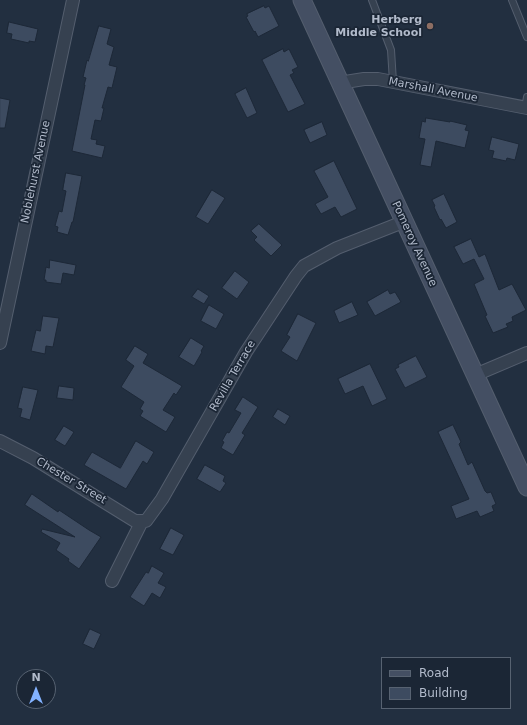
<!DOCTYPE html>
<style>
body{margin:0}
#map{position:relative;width:527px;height:725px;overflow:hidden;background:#222f40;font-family:"DejaVu Sans",sans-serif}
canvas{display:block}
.legend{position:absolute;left:381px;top:657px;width:130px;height:52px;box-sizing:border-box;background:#1b2635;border:1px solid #576271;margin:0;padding:5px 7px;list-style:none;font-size:12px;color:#b2bbcb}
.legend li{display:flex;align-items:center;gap:8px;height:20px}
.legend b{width:20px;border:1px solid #576271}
.north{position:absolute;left:16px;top:669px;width:40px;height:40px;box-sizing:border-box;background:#1b2635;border:1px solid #576271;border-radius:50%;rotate:0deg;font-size:11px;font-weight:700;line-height:16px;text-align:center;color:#b2bbcb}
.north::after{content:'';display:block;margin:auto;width:14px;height:18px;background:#83b2ff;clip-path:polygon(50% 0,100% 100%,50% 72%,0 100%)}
</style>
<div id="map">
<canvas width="527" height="725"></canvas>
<ul class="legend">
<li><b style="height:5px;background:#444f63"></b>Road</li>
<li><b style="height:11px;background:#3d4b60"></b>Building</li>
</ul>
<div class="north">N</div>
</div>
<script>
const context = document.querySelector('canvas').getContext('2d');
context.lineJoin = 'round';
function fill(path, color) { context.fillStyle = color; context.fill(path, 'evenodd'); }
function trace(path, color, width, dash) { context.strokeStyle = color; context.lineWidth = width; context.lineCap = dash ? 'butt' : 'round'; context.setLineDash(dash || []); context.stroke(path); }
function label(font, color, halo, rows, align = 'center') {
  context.font = font + ' "DejaVu Sans",sans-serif'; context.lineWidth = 3.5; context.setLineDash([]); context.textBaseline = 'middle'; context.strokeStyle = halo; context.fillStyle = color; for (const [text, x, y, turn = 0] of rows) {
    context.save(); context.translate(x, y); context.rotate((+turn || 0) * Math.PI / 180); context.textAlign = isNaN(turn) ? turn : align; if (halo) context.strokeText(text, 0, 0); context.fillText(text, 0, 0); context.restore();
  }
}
const building = new Path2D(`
 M264,6L265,8L269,6L279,26L258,37L255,31L254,32L246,17L248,16L247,14Z
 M9,22L38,29L35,42L29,41V43L11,39L12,34L7,33Z
 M99,26L111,29L107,44L114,47L109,65L117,67L112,88L108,87L102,108H104L101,121L95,120L91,139L97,140L96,144L105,146L102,158L72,151L85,85H84L86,78L83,77L87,60L88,61Z
 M283,49L284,52L289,49L298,67L292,70L294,73L290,75L305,104L288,112L262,60Z
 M246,88L257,113L247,118L235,94Z
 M0,98L10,100L5,128H0Z
 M426,118L450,122V121L467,125L465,130L469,131L465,148L436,141L431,167L420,165L425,139L419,138L422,121L425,122Z
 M322,122L327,135L310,143L304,130Z
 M492,137L519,144L515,160L507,158L506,161L492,158L494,151L489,150Z
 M334,161L357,209L341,217L335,207L321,214L315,204L328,197L314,171Z
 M66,173L82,176L73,222H72L68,235L57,232L58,227L55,226L59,211L62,212L66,191L63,190Z
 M212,190L225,198L208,224L196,217Z
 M444,194L457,222L446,228L441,219L440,220L434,207L435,206L432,200Z
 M259,224L282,245L271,256L254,240L257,237L251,231Z
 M471,239L479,257L485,254L499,290L512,284L526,310L512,317L513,321L506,324L508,327L493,333L485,316L487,315L474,284L484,279L474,259L463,264L454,247Z
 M50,260L76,265L74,275L63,273L61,284L46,282V280H44L46,267L49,268Z
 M235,271L249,282L237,299L222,288Z
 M198,289L209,296L204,304L192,297Z
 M388,290L390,294L395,292L401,302L375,316L367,302Z
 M352,302L358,315L339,323L334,311Z
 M209,305L224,314L216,329L201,321Z
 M298,314L316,323L297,361L281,351L290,337L287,335Z
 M43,316L59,318L53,347L46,346L45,354L31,351L36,330L40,331Z
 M191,338L204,346L201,351L202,352L194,366L179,357Z
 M135,346L148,354L143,363L182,386L176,395L174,393L163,410L175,417L166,432L140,416L143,411L140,409L144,402L121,387L134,366L126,360Z
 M416,356L427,377L405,388L395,369L399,367L398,365Z
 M370,364L387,399L372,406L363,386L345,394L338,379Z
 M59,386L74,388L73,400L57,398Z
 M23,387L38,390L30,420L20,417L22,409L18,408Z
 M243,397L258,407L242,433L245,435L233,455L221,448L224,442L222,441L227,432L229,433L241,413L235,410Z
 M278,409L290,416L285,425L273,417Z
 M453,425L461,442L459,444L468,465L472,462L485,491L487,493L491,492L496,504L492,506L494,511L480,517L477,511L456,519L451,506L469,499L438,432Z
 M64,426L74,432L65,446L55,440Z
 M136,441L154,452L147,464L143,461L126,489L84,465L92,452L120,468Z
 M205,465L225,476L223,481L226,483L220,492L197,479Z
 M32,494L58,512L59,510L89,530L101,537L79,569L68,561L69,559L56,550L60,543L41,532L42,529L75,537L25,505Z
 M171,528L184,535L173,555L160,549Z
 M152,566L164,573L158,583L166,587L160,598L152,593L144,606L130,597L146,572L148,573Z
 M90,629L101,634L94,649L83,644Z`);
const lane = new Path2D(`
 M372,0L391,50L393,82
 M512,0L527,37
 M525,108L527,97`);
const street = new Path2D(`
 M339,83L364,79H378L527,108
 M0,343L73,0
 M475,375L527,353
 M0,441L33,458L135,521H142
 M112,581L142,521H146L162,499L246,352L296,276L304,266L337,248L403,222`);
const secondary = new Path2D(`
 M302,0L527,487`);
const markers = [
 [430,26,4,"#8d6e63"]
];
const poiNames = [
 ["Herberg",422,20],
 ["Middle School",422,33]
];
const streetNames = [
 ["Marshall Avenue",433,90,11],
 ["Noblehurst Avenue",36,172,-78],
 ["Pomeroy Avenue",414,244,65],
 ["Revilla Terrace",233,376,-60],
 ["Chester Street",71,481,31]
];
fill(building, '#3d4b60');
trace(building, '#1d2837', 1);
trace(lane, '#545e6e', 8);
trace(street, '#545e6e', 14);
trace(secondary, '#545e6e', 19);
trace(lane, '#364150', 6);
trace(street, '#364150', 12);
trace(secondary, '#444f63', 17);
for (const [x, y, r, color] of markers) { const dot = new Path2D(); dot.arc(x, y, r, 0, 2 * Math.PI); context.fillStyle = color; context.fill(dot); trace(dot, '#1b2635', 1.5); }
label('bold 11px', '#b2bbcb', '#1b2635', poiNames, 'right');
label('11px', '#b2bbcb', '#1b2635', streetNames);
</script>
